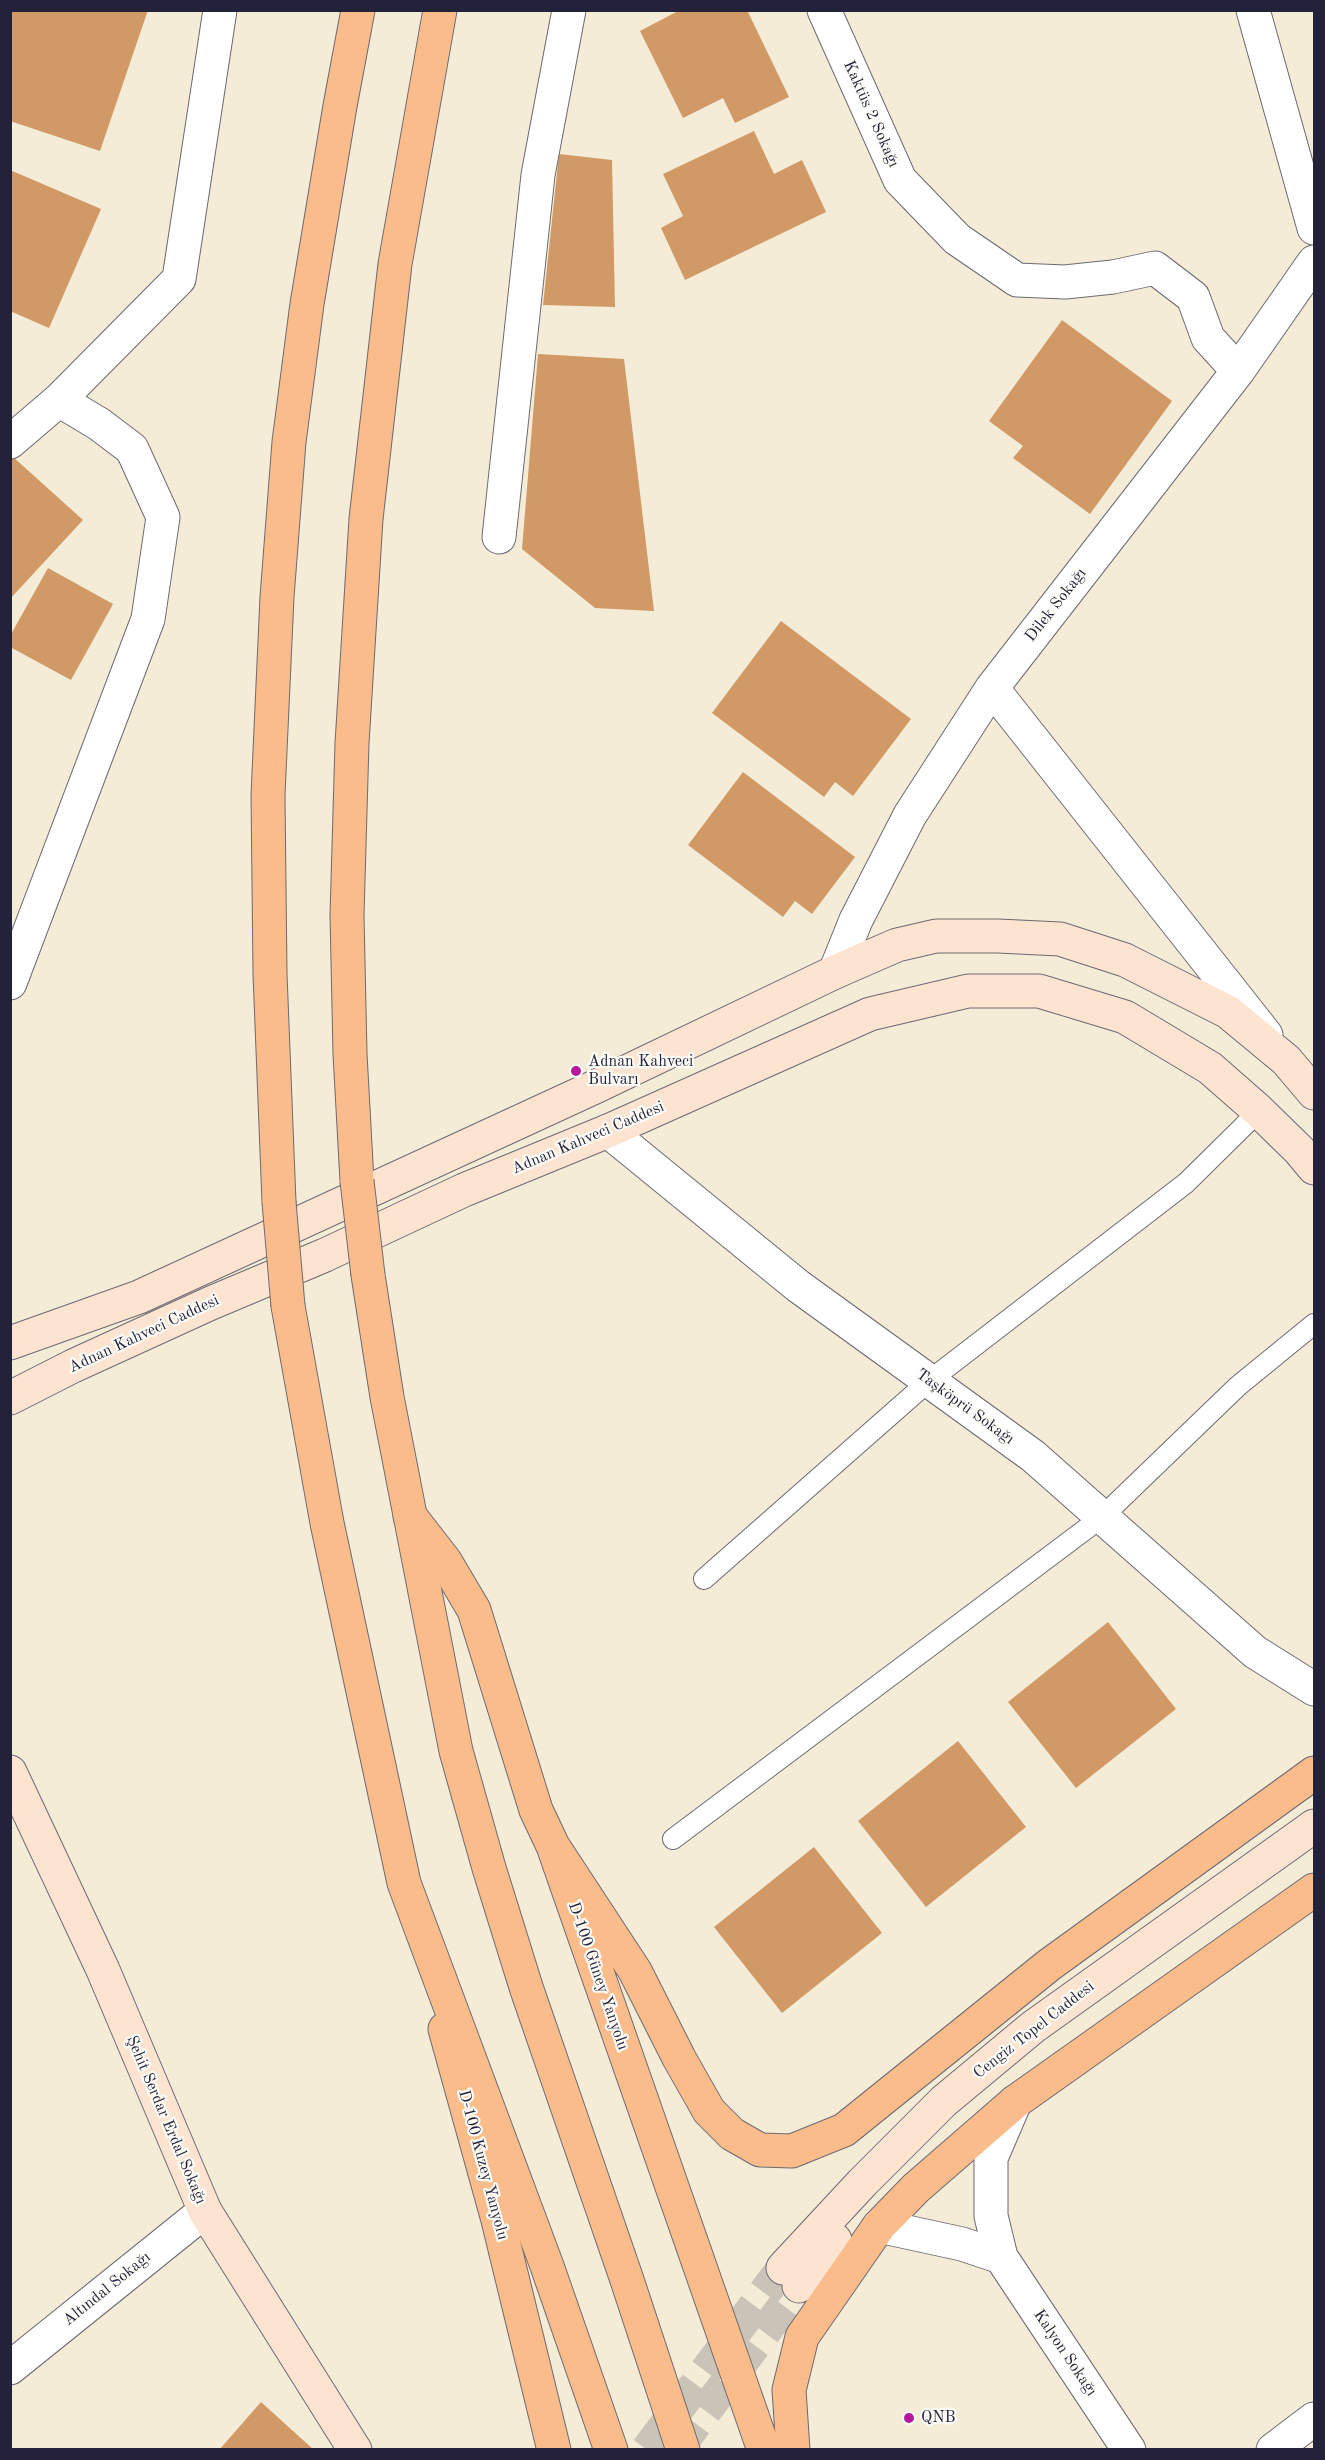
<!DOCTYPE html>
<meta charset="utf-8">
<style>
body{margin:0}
#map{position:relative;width:1325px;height:2460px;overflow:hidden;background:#f4ecd7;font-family:"Old Standard TT",serif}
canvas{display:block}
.frame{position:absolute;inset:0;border:12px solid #22223b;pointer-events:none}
</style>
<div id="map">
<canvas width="1325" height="2460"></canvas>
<div class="frame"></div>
</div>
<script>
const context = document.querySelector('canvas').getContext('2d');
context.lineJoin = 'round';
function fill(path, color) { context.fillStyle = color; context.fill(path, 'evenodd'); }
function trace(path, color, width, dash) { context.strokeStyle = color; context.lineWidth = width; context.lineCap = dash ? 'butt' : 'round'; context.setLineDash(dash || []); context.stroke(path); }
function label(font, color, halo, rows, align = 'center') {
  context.font = font + ' "Old Standard TT",serif'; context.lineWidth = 4.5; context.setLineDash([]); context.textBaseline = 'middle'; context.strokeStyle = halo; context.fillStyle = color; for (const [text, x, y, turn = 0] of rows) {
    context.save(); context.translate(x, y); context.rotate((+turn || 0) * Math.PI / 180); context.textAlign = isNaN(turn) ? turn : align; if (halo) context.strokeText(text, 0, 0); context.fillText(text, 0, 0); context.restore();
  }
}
const building = new Path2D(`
 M10,10H148L100,151L10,121Z
 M680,10H747L789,97L735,123L723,98L683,118L640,31Z
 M754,131L774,174L802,160L826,212L685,280L661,228L683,216L663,174Z
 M559,154L612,160L615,307L543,305Z
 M10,170L101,209L49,328L10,311Z
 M1062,320L1172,401L1090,514L1013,458L1023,446L989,421Z
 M538,354L624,359L654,611L595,608L522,549Z
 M12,456L83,520L10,599V457Z
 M48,568L113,604L71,680L10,647V636Z
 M781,621L911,719L853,796L835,782L824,797L712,713Z
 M743,772L855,857L812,914L795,901L783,917L688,845Z
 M1108,1622L1176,1709L1076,1788L1008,1702Z
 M958,1741L1026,1827L926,1907L858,1821Z
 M814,1847L882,1933L782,2013L714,1927Z
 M261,2402L314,2450H219Z`);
const secondaryTunnel = new Path2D(`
 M647,2450L783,2268
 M676,2450L799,2286`);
const lane = new Path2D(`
 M704,1579L929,1381L1186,1183L1259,1111
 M673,1839L1102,1517L1238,1386L1314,1324`);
const street = new Path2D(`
 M824,10L900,180L957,239L1017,280L1065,282L1113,277L1155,268L1193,297L1208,338L1238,371
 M1253,10L1314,228
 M10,442L59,400L179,279L220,10
 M499,537L538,175L569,10
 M992,688L1266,1035
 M835,972L856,920L910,815L992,688L1238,371L1314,262
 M10,983L148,619L163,517L132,449L99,424L59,400
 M608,1131L798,1286L1033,1456L1255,1652L1314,1689
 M1015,2102L991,2158V2216L1001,2257L1129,2450
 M879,2226L962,2244L1001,2257
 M10,2368L205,2211
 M1273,2450L1314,2419`);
const secondary = new Path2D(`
 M10,1343L139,1297L597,1086L835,972L897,945L936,936H998L1060,939L1125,960L1228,1012L1286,1060L1314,1093
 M10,1398L73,1366L211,1303L325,1255L464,1190L608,1131L870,1014L968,991H1039L1125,1017L1210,1068L1259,1111L1299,1150L1314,1168
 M10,1772L103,1970L205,2211L355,2450
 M783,2268L862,2183L944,2101L1033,2027L1314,1826
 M799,2286L835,2240`);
const primary = new Path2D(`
 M410,1516L445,1561L474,1610L536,1810L553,1846L764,2450
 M553,1846L635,1971L679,2058L709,2111L732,2134L760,2150L792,2151L844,2130L1049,1965L1314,1773
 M445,2029L498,2220L554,2450
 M793,2450L789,2390L802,2337L879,2226L916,2188L1015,2102L1314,1890`);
const highway = new Path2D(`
 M357,1181L350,1054L347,915L352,743L366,519L395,264L440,10
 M279,1202L270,974L268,795L277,597L289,442L307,304L340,106L358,10
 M368,1275L387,1397L456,1751L489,1868L526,1987L627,2280L683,2450
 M288,1306L327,1523L404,1883L547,2266L611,2450`);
const highwayBridge = new Path2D(`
 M357,1181L368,1275
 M279,1202L288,1306`);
const markers = [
 [576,1071,6,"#b5179e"],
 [909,2418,6,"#b5179e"]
];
const streetNames = [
 ["Kaktüs 2 Sokağı",871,114,66],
 ["Dilek Sokağı",1056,605,-52],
 ["Adnan Kahveci Caddesi",588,1138,-23],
 ["Adnan Kahveci Caddesi",144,1334,-25],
 ["Taşköprü Sokağı",965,1407,36],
 ["D-100 Güney Yanyolu",598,1976,71],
 ["Cengiz Topel Caddesi",1034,2030,-38],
 ["Şehit Serdar Erdal Sokağı",166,2120,67],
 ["D-100 Kuzey Yanyolu",483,2165,75],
 ["Altındal Sokağı",107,2289,-39],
 ["Kalyon Sokağı",1065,2353,56]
];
const poiNames = [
 ["Adnan Kahveci",588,1062],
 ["Bulvarı",588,1080],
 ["QNB",921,2418]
];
fill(building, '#d09966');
trace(secondaryTunnel, '#cac4b8', 33, [33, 16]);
trace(lane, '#6c6972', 22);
trace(street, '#6c6972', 35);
trace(secondary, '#6c6972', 35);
trace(primary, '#6c6972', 35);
trace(highway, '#6c6972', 35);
trace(lane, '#fff', 20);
trace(street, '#fff', 33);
trace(secondary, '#fde4d1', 33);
trace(primary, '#fabc8b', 33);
trace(highway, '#fabc8b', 33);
trace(highwayBridge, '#6c6972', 35, []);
trace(highwayBridge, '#fabc8b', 33);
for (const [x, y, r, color] of markers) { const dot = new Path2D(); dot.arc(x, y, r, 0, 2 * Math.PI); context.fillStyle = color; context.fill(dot); trace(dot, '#fdfcf7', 2); }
label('16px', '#22223b', '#fdfcf7', streetNames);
label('16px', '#22223b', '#fdfcf7', poiNames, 'left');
</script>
